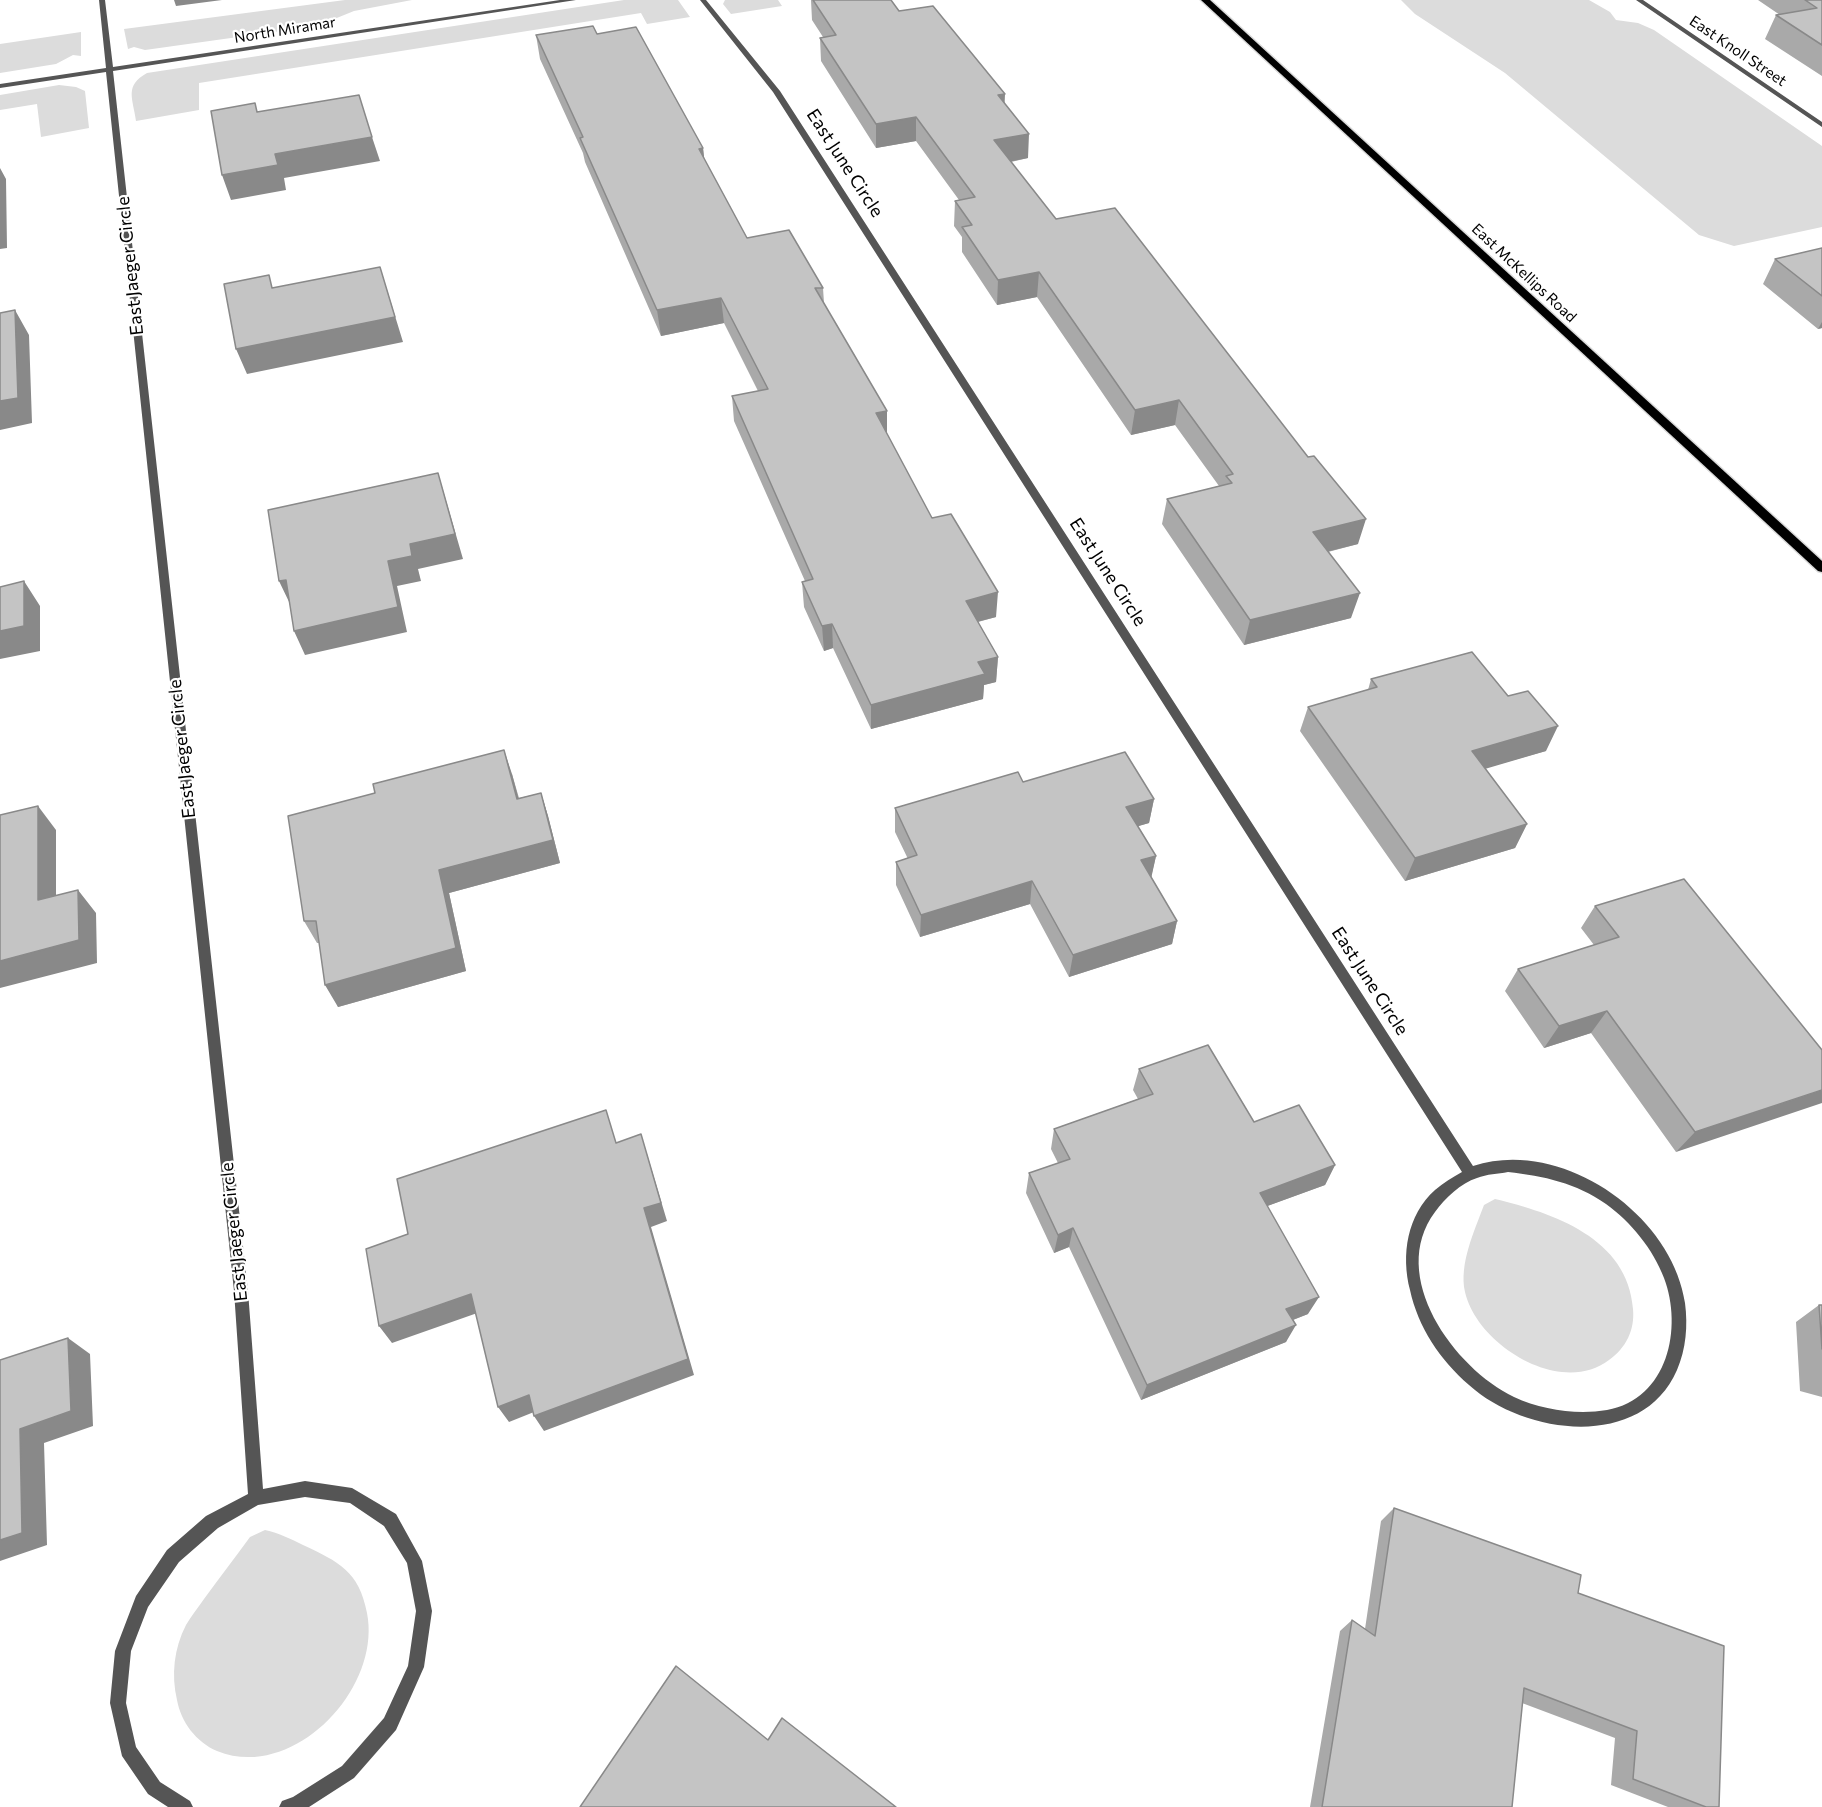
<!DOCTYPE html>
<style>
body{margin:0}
canvas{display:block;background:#fff}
</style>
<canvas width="1822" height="1807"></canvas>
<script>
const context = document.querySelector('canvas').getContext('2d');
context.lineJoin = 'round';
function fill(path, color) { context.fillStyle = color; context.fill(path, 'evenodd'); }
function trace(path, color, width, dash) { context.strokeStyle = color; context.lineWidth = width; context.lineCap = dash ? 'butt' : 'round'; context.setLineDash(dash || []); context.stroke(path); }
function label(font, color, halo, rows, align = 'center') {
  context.font = font + ' Commissioner,sans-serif'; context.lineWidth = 4.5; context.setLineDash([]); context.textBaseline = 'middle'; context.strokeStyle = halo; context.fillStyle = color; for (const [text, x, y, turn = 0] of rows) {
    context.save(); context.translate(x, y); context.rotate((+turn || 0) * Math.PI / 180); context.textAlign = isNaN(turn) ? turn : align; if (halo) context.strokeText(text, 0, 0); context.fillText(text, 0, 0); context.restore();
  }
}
const green = new Path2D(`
 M345,0H412L354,11L317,26L145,50L134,47L128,49L124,29Z
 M624,0H678L690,17L647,24L641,13L199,83V110L136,121C133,98 124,86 147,73Z
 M725,0H778L782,6L731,14L723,4Z
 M1401,0H1589L1610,12L1616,20L1638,23L1654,30L1822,146V227L1734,246L1699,235L1505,73L1415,14Z
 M81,32V56L73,55L56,64L0,73V44Z
 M59,85L76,87L85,91L89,128L41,137L37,104L0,110V95Z
 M1495,1199C1553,1213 1628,1238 1633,1309C1635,1330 1626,1348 1609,1360C1561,1397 1477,1345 1465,1292C1459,1264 1474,1232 1484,1205Z
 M265,1530C279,1533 291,1539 303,1545C339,1562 359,1571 367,1613C382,1689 293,1782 217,1751C196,1742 181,1722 177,1700C171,1675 174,1648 186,1625C191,1616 198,1608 204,1599C219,1578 235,1558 250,1537Z`);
const minor = new Path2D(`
 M99,0H105L113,67L560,0H576L113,71L248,1291L263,1489L305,1481L352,1488L396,1514L422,1561L432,1611L424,1667L396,1730L354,1778L309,1807H279L282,1801L293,1797L342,1766L384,1718L408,1666L416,1611L407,1563L384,1526L350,1503L305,1497L258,1505L218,1528L179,1562L148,1607L131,1651L126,1703L136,1747L160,1782L190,1801L193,1807H168L148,1794L122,1756L110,1703L115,1651L136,1596L167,1550L206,1516L248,1494L234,1291L106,72L0,88V84L106,68Z
 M700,0H706L780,91L1473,1166C1561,1137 1672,1214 1685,1303C1688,1326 1686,1349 1677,1370C1642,1451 1524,1435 1469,1385C1440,1360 1418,1327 1410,1290C1401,1255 1407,1215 1435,1190C1443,1183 1453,1177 1462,1172L773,92ZM1508,1172C1544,1176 1576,1183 1606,1204C1631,1222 1653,1249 1664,1278C1683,1328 1668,1399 1607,1410C1577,1415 1542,1410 1514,1397C1454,1368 1387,1276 1435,1212C1445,1198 1461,1183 1477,1178C1487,1174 1498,1174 1508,1172Z
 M1636,0H1643L1822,122V127Z`);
const primary = new Path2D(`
 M1201,0H1210L1822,561V572L1818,571Z`);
const wall = new Path2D(`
 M811,0H891L899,11L1004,104L1028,158L1011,162L1056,219L1358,544L1328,552L1351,618L1244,645L1162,524L1167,499L1219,486L1175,425L1131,435L1037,297L997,305L962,252V237L954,226L955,201L959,200L916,141L876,148L821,61L820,38L823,37L812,20Z
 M1758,0H1822V76L1765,39L1776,15H1780Z
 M597,34L703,148L704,159L747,238L823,288L824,303L887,435L932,518L996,617L978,622L998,657L996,682L984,685L983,699L871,729L833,648L824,651L804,607L802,582L805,581L734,421L732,396L758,391L724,323L661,336L585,162L583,153L540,59L536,35Z
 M1822,248V328L1818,329L1763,284L1775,259Z
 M1371,679L1546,751L1485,768L1527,824L1515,848L1405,881L1300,731L1308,707L1368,690Z
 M512,774L519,798L541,793L548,816L560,863L449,893L466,971L338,1007L319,943H317L304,921Z
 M1023,782L1154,799L1149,823L1138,826L1156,856L1151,877L1177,921L1172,944L1069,977L1030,904L920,937L896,885V862L908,859L895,832V808Z
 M1595,906L1822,1050L1676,1152L1591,1033L1544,1048L1505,991L1518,969L1594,945L1581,928Z
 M1139,1069L1254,1122L1335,1165L1325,1185L1267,1206L1308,1314L1293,1320L1286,1342L1141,1400L1069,1247L1054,1253L1026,1193L1029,1173L1058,1163L1051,1149L1054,1129L1138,1099L1133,1090Z
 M1819,1305H1822V1397L1800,1391L1796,1322Z
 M1394,1508L1578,1593L1719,1807H1668L1611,1785L1615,1738L1522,1703L1512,1807H1310L1340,1631L1352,1620L1365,1629L1381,1521Z`);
const shadedWall = new Path2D(`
 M174,0H222L176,6Z
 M1005,94L1004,118L998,95Z
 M916,117V141L876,148V124Z
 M1029,134L1028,158L993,165L994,140Z
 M372,137L380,161L284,178L286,190L231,200L222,175L275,154Z
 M703,148L706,173L699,149Z
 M0,168L6,179L7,248L0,249Z
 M380,267L403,342L247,374L236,349Z
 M1039,272L1037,297L997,305L998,280Z
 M721,298L724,323L661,336L657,310Z
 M15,310L29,335L32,423L0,430V401Z
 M1822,322V328L1818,329Z
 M1179,400L1175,425L1131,435L1135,410Z
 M887,411V436L876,413Z
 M438,473L463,559L418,569L421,581L397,586L407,632L305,655L294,631L410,544Z
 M1366,519L1358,544L1306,557L1313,532Z
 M286,580L291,606L279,581Z
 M24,581L40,606V651L0,659V631Z
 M998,592L996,617L965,625L966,601Z
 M1360,593L1351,618L1244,645L1250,620Z
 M832,624L833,648L824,651L822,626Z
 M998,657L996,682L984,685L983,699L871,729V705L978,662Z
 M1558,726L1546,751L1461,776L1472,751Z
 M504,750L512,774L525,823L517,799Z
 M541,793L548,816L560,863L449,893L466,971L338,1007L325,985L439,870Z
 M1154,799L1149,823L1122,831L1126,807Z
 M38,806L56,830V922L38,900Z
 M1527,824L1515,848L1405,881L1415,858Z
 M1156,856L1151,879L1141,860Z
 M1032,881L1030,904L920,937L921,915Z
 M78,890L96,913L97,963L0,988V961Z
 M1177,921L1172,944L1069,977L1073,955Z
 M1607,1011L1591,1033L1544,1048L1559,1026Z
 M1822,1090V1103L1676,1152L1695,1132Z
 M647,1154L667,1221L651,1227L694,1375L544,1431L534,1416L644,1208Z
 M1335,1165L1325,1185L1251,1212L1260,1193Z
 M1073,1228L1069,1247L1054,1253L1058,1235Z
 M471,1294L483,1311L392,1343L379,1326Z
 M1319,1297L1308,1314L1277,1326L1286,1309Z
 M1296,1325L1286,1342L1141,1400L1147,1385Z
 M68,1338L90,1354L93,1426L44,1443L47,1545L0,1561V1540L20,1429Z
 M529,1395L539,1410L509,1422L498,1407Z`);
const building = new Path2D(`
 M813,0H891L899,11L933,6L1005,94L998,95L1029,134L994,140L1056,219L1115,208L1308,457L1314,456L1366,519L1313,532L1360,593L1250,620L1167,499L1232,483L1226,476L1233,474L1179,400L1135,410L1039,272L998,280L962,227L972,225L955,201L975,197L916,117L876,124L820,38L836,35Z
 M1805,0H1822V45L1776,15L1817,8Z
 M593,26L597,34L636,27L703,148L699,149L747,238L789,230L823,288H815L887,411L876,413L932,518L951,514L998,592L966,601L998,657L978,662L985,674L871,705L832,624L822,626L802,582L813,579L732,396L768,389L721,298L657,310L580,138L583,137L536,35Z
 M359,95L372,137L275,154L278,165L222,175L211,111L255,103L257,112Z
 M1822,248V296L1775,259Z
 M380,267L395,317L236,349L224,284L269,275L272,288Z
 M15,310L18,398L0,401V313Z
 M438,473L455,534L410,544L412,556L388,561L398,607L294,631L286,580L279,581L268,510Z
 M24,581V626L0,631V587Z
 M1472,652L1508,696L1528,691L1558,726L1472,751L1527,824L1415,858L1308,707L1377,687L1371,679Z
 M504,750L517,799L541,793L553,840L439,870L456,948L325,985L316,921H304L288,816L375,793L373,784Z
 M1125,752L1154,799L1126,807L1156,856L1141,860L1177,921L1073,955L1032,881L921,915L896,862L917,855L895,808L1018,772L1023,782Z
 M38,806V900L78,890L79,940L0,961V815Z
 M1684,879L1822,1050V1090L1695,1132L1607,1011L1559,1026L1518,969L1619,937L1595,906Z
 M1208,1045L1254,1122L1299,1105L1335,1165L1260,1193L1319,1297L1286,1309L1296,1325L1147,1385L1073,1228L1058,1235L1029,1173L1070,1159L1054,1129L1153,1094L1139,1069Z
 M606,1110L616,1143L641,1134L661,1203L644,1208L688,1359L534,1416L529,1395L498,1407L471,1294L379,1326L366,1249L408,1234L397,1179Z
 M1819,1305H1822V1349Z
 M68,1338L71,1411L20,1429L22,1533L0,1540V1360Z
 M1394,1508L1581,1575L1578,1593L1724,1646L1719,1807H1706L1633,1779L1637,1731L1524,1688L1512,1807H1322L1352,1620L1375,1636Z
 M676,1666L768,1740L782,1718L896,1807H580Z`);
const farStreetnames = [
 ["North Miramar",285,30,-9],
 ["East Knoll Street",1738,51,34],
 ["East McKellips Road",1524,273,43]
];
const streetNames = [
 ["East June Circle",845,163,57],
 ["East Jaeger Circle",130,266,-96],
 ["East June Circle",1108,572,57],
 ["East Jaeger Circle",182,749,-96],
 ["East June Circle",1370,981,57],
 ["East Jaeger Circle",234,1232,-96]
];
fill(green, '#dcdcdc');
trace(primary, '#dbdbdb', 3);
fill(minor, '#555');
fill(primary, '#000');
fill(wall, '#a9a9a9');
fill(shadedWall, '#898989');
fill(building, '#c4c4c4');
trace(building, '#898989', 1.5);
label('15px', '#000', '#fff', farStreetnames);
label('18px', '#000', '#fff', streetNames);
</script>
